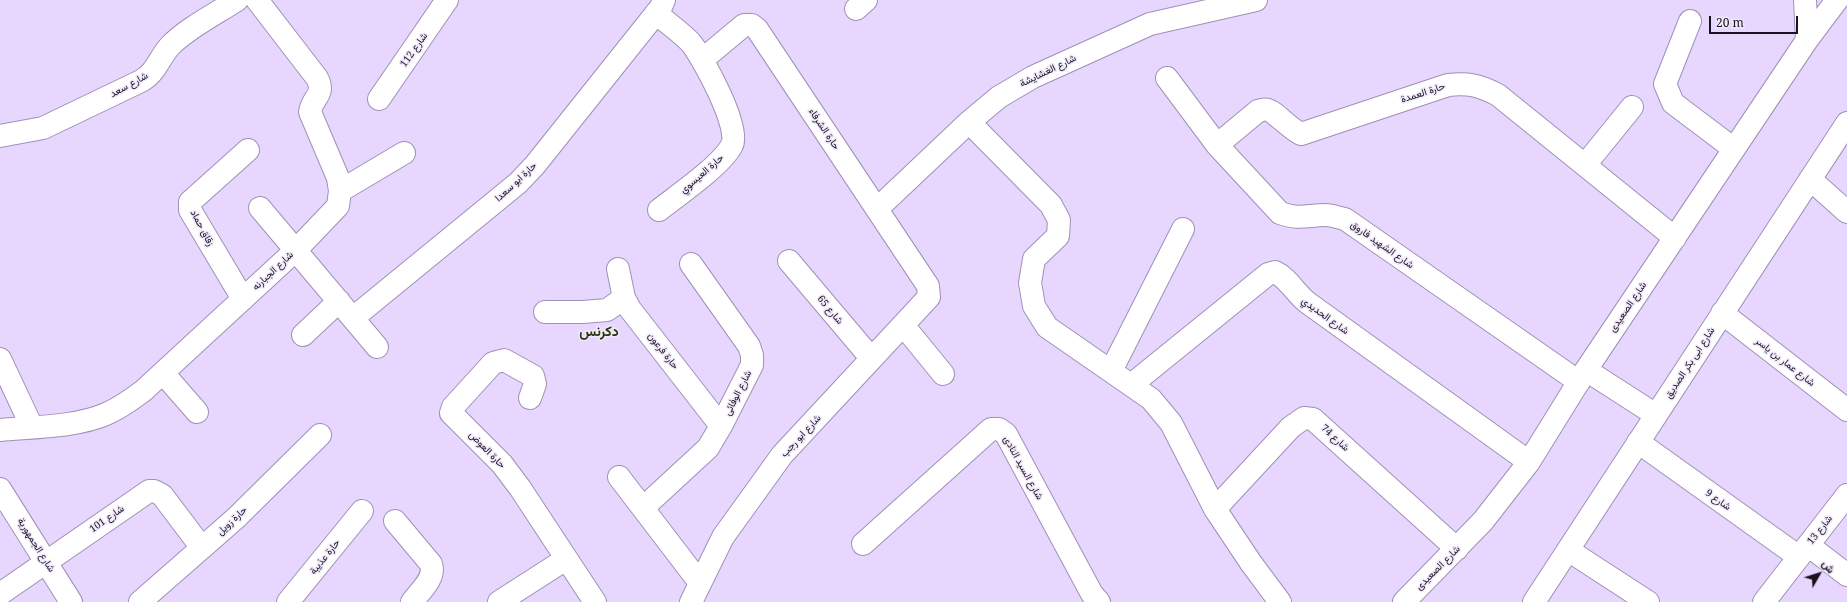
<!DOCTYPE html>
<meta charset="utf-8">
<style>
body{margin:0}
#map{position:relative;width:1847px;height:602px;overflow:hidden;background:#e7d7ff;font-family:"Noto Serif",Vazirmatn,serif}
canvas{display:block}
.north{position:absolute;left:1799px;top:554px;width:40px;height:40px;-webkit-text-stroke:3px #f0e9f9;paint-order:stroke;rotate:51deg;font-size:11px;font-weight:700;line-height:16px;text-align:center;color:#191321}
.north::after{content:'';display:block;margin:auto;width:14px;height:18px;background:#191321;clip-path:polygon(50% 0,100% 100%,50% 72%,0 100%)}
.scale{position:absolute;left:1709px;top:16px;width:89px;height:18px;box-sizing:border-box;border:2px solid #191321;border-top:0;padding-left:5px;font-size:12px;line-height:14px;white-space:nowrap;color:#191321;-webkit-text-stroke:3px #f0e9f9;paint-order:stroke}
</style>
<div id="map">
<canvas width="1847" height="602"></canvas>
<div class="north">ش</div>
<div class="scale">20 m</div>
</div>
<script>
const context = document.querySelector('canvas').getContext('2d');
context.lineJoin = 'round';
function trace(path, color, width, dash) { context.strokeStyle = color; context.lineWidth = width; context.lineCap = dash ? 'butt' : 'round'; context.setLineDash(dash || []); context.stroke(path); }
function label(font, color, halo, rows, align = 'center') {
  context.font = font + ' "Noto Serif",Vazirmatn,serif'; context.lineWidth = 3; context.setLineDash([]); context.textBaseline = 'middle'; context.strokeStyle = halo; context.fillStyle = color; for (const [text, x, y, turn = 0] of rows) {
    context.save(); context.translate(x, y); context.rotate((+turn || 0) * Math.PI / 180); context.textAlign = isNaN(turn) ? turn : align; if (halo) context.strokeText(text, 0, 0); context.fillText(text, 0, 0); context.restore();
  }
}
const minor = new Path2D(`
 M1805,0L1807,40
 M856,9L866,0
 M656,13C667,23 681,32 691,43C703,58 741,128 732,145C722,165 678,195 659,210
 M1690,21L1665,84L1673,103L1734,149
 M1167,78L1217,145L1280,213C1300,220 1307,215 1326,215C1332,215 1339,218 1345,219L1579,382
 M379,99L447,0
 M969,122L1051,205L1059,220L1058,236L1034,259L1030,283L1034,306L1047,327L1151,399L1171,423L1215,509L1251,563L1280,602
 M0,136L43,128L141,81C156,73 159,58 170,46C186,29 217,13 237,0
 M1217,145L1258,111C1261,110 1265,109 1268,110C1274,111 1290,129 1301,134L1448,85C1469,83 1479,85 1498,95L1675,238
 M1585,165L1632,107
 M1810,179L1847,212
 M340,191L404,153
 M260,208L377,347
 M877,209L969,122L999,97L1033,77L1150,24L1256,0
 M789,261L871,358
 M618,269L624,298L630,309L721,426
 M243,299L190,210V202L248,150
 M545,312H583L607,310L624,298
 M1722,313L1847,410
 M353,318L518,183L535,165L661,7L664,0
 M903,325L943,374
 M303,335L339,301
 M0,359L32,427
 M1586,370L1656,415
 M1111,371L1183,229
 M163,373L197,412
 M1131,385L1268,274L1275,272C1288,278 1296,294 1308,303L1529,462
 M530,398L535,384L533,376L504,360L493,363L453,407L451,413L502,464L520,488L595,602
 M0,430C32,427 77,427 106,414C120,408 131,400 143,391L296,250L338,206L340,191L338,178L310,112C312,97 326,95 317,78L257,0
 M1638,442L1799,557
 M619,477L700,583
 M0,489L71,602
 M643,508L708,448L721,426L752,365V355L749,346L691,264
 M1215,509L1291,427L1304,418L1313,419L1457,549
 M395,521L431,564C436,578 420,591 412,602
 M863,544L991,429H999L1006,434L1092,594L1099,602
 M1808,545L1847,575
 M1568,550L1648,602
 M0,594L149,491H154L162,495L202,548
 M140,602L236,518L320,435
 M288,602L362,511
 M499,602L566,559
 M691,602L723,537L782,455L929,297L928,286L757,29L752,25H744L702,60
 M1404,602L1483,521L1529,462L1586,370L1807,40L1837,0
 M1534,602L1847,123
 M1764,602L1847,495`);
const streetNames = [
 ["شارع 112",414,50,-55],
 ["شارع الغشايشة",1048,71,-26],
 ["شارع سعد",129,85,-29],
 ["حارة العمدة",1423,93,-18],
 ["حارة الشرفاء",824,129,56],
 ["حارة العيسوي",702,174,-41],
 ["حارة ابو سعدا",516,182,-43],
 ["زقاق حماد",202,228,62],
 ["شارع الشهيد فاروق",1382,245,35],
 ["شارع الجبارنه",273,271,-43],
 ["شارع الصعيدى",1628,307,-56],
 ["شارع 65",830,310,50],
 ["شارع الحديدي",1325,316,36],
 ["حارة فرعون",663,351,52],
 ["شارع عمار بن ياسر",1785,362,38],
 ["شارع ابى بكر الصديق",1690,363,-57],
 ["شارع الوفائى",738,393,-63],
 ["شارع ابو رجب",801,436,-47],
 ["شارع 74",1335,438,42],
 ["حارة العوض",487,450,46],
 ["شارع السيد النادى",1023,468,61],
 ["شارع 9",1718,500,35],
 ["شارع 101",107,519,-35],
 ["حارة زويل",232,521,-43],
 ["شارع 13",1820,530,-52],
 ["شارع الجمهورية",36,545,58],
 ["حارة عذيبة",325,557,-51],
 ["شارع الصعيدى",1438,568,-45]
];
const districtNames = [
 ["دكرنس",599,332]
];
trace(minor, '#a090b6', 24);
trace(minor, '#fff', 22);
label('10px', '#191321', '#f0e9f9', streetNames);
label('bold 14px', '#2a350f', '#f0e9f9', districtNames);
</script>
